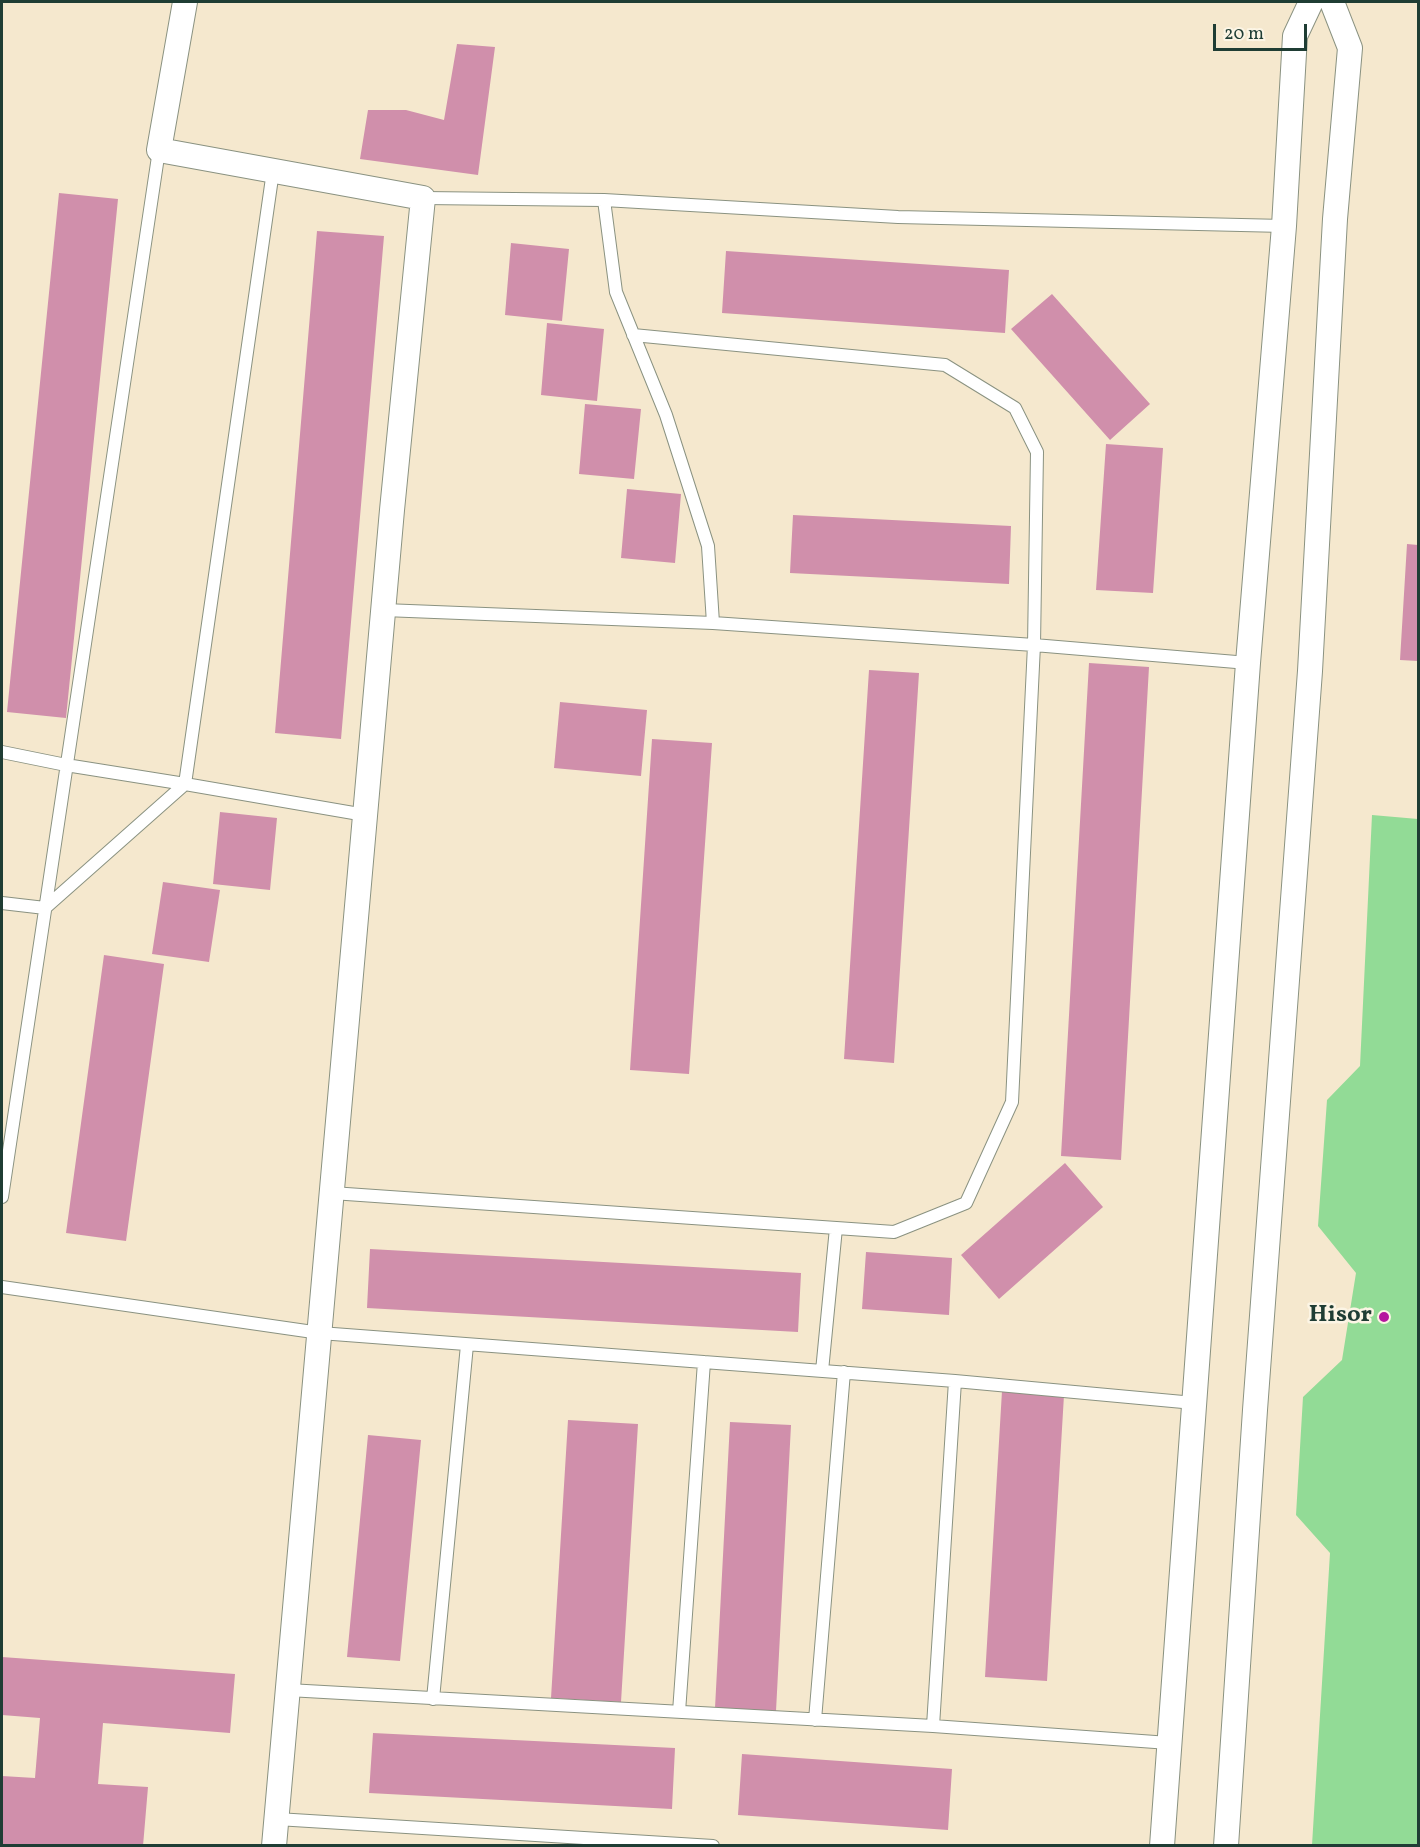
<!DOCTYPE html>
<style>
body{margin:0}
#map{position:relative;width:1420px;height:1847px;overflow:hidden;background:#f5e8ce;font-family:Vollkorn,serif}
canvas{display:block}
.frame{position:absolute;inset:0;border:3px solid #1f3d34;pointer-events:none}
.scale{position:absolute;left:1213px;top:24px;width:94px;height:27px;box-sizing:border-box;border:3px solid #1f3d34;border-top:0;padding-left:8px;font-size:18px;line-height:21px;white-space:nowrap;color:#1f3d34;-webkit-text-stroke:4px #fcf5e5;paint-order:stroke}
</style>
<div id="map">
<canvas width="1420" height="1847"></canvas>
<div class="frame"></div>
<div class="scale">20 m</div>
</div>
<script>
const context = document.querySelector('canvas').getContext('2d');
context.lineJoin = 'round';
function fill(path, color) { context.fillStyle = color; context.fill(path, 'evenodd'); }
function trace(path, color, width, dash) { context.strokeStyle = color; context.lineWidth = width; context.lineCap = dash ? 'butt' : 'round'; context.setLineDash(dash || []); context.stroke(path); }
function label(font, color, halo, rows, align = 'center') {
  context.font = font + ' Vollkorn,serif'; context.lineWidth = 5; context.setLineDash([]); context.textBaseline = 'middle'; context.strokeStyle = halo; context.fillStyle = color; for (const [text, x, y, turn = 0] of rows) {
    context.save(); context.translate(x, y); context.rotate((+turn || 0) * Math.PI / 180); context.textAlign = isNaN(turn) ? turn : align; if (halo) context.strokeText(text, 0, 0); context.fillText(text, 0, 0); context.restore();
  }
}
const green = new Path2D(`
 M1372,815L1418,819V1845H1312L1330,1553L1296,1515L1303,1397L1342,1360L1356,1273L1318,1226L1327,1100L1360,1066Z`);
const building = new Path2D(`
 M457,44L495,47L478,175L360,159L368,110H406L444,120Z
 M59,193L118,199L66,718L7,712Z
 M317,231L384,236L341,739L275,733Z
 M511,243L569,249L562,321L505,315Z
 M726,251L1009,270L1005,333L722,313Z
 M1052,294L1150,404L1110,440L1011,329Z
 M547,323L604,329L597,401L541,395Z
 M585,404L641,409L634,479L579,474Z
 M1106,444L1163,448L1153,593L1096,590Z
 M627,489L681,494L675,563L621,558Z
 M793,515L1011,526L1009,584L790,573Z
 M1407,544L1418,545V661L1400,660Z
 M1089,663L1149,667L1121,1160L1061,1156Z
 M869,670L919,673L894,1063L844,1059Z
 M560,702L647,710L641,776L554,768Z
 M652,739L712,743L689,1074L630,1070Z
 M220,812L277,818L270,890L213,884Z
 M163,882L220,890L209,962L152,954Z
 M104,955L164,964L126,1241L66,1233Z
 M1065,1163L1103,1207L999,1299L961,1255Z
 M370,1249L801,1273L798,1332L367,1308Z
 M866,1252L952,1258L949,1315L862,1309Z
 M1002,1391L1064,1395L1047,1681L985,1677Z
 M568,1420L638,1424L621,1702L551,1698Z
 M730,1422L791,1425L776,1711L715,1708Z
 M368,1435L421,1440L400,1661L347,1657Z
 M2,1657L235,1674L230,1733L103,1723L98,1784L148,1787L143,1846H2V1776L35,1778L40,1718L2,1715Z
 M373,1733L675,1748L672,1809L369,1793Z
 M742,1754L952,1769L948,1830L738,1815Z`);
const service = new Path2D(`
 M273,171L185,784L365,815
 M423,198L604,200L898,217L1284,226
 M604,200L616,292L666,415L708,546L713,623L1034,645L1248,663
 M384,610L713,623
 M2,752L66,765L185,784L45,908L2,903
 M332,1193L894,1232L966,1203L1012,1102L1034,645L1037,452L1015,408L945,365L633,335
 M2,1197L159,150
 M2,1287L320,1333L955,1381L1194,1403
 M822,1371L836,1228
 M288,1690L933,1726L1169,1743
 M433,1699L467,1345
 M679,1712L704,1362
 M815,1720L844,1372
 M933,1726L955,1381
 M277,1819L713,1846`);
const minor = new Path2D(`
 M185,2L159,150L423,198L392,510L274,1846
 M1162,1846L1248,663L1284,226L1295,36L1311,2
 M1226,1846L1255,1410L1310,671L1335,219L1350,48L1332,2`);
const markers = [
 [1384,1317,6,"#b5179e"]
];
const poiNames = [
 ["Hisor",1372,1317]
];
fill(green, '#92db96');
fill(building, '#d08fab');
trace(service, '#8a9281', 14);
trace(minor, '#8a9281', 26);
trace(service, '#fff', 12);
trace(minor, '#fff', 24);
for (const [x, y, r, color] of markers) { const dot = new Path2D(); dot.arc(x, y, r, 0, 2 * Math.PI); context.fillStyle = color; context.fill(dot); trace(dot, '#fcf5e5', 2); }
label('bold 24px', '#1f3d34', '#fcf5e5', poiNames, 'right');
</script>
